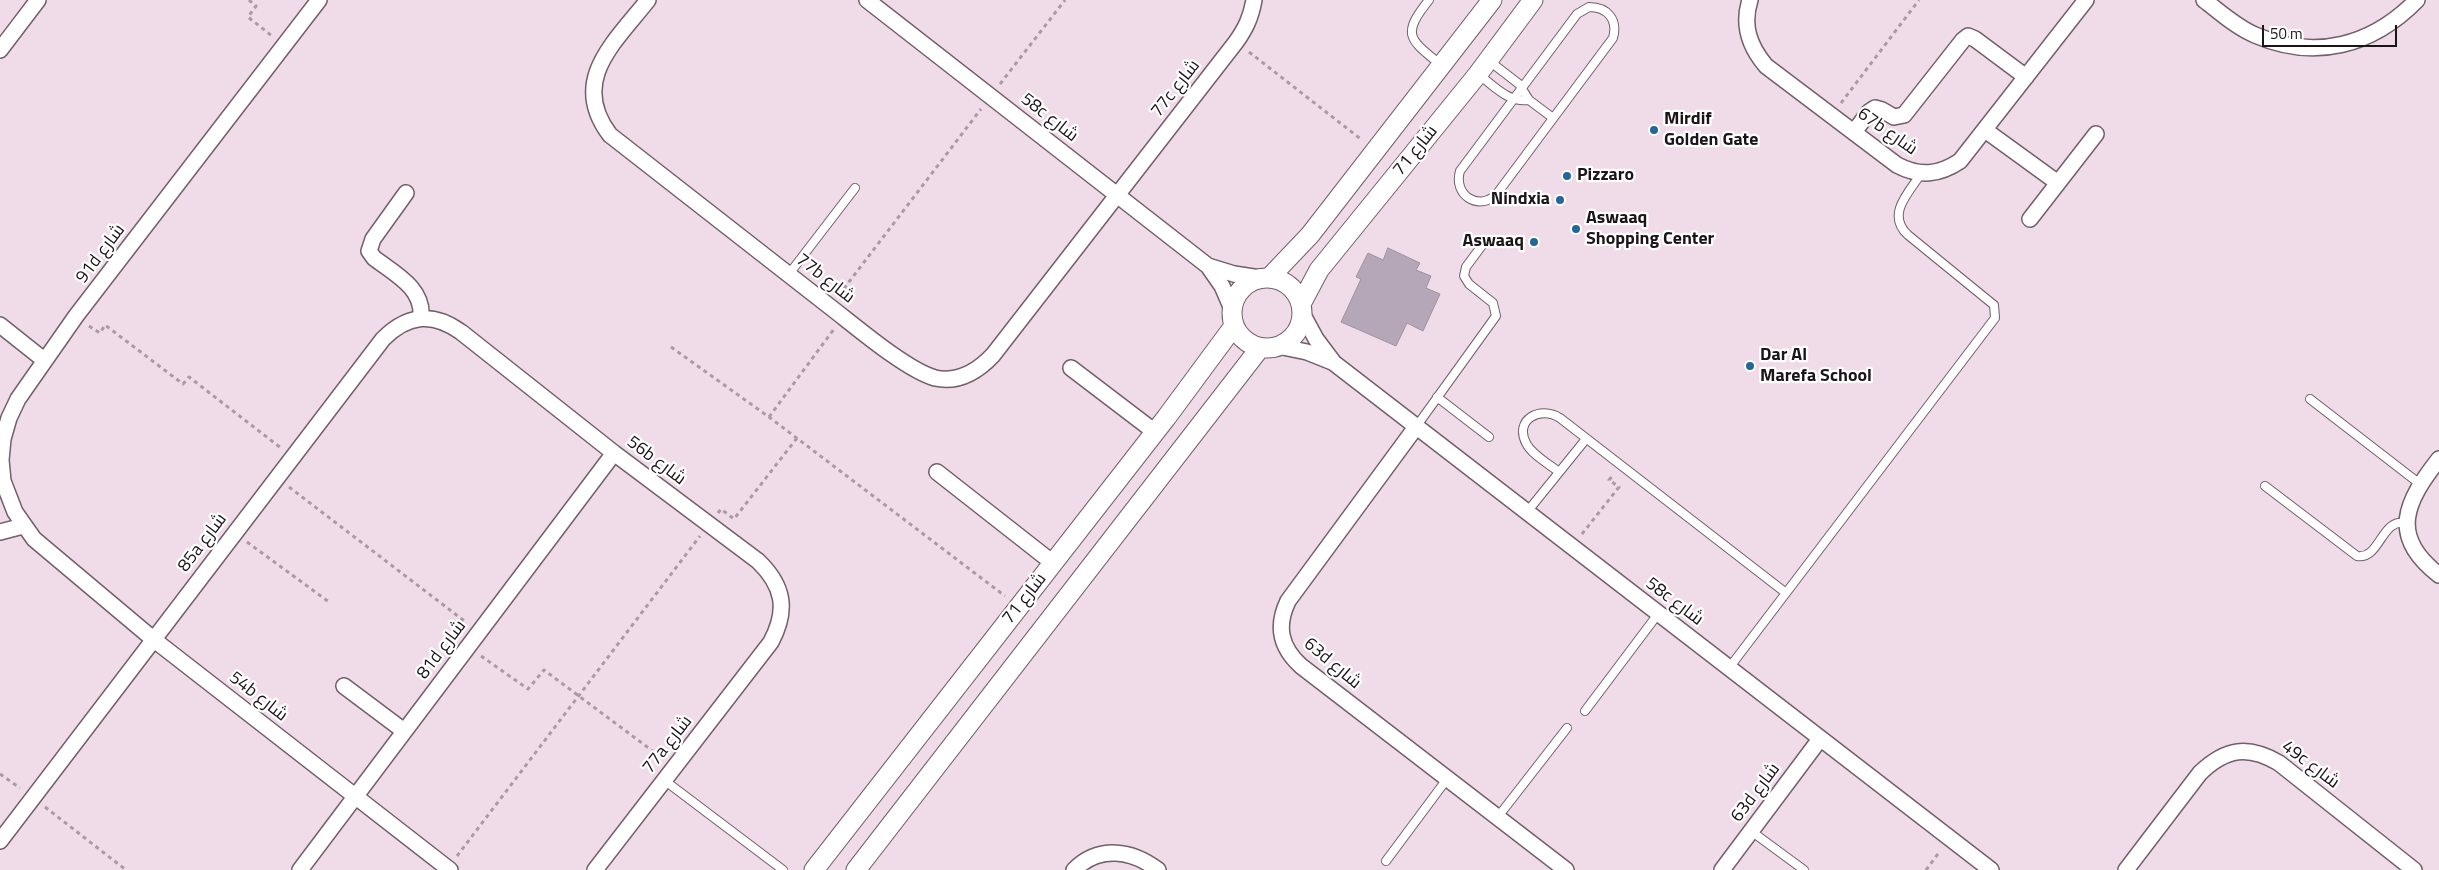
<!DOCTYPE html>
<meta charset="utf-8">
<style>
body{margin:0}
#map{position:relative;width:2439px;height:870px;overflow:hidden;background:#f0dce9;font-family:"Titillium Web",sans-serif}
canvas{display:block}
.scale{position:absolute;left:2262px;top:25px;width:135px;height:22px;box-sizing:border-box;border:2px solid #1b1418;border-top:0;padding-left:6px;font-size:15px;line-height:18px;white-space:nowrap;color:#1b1418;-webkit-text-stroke:4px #fff;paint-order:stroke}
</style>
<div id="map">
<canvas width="2439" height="870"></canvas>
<div class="scale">50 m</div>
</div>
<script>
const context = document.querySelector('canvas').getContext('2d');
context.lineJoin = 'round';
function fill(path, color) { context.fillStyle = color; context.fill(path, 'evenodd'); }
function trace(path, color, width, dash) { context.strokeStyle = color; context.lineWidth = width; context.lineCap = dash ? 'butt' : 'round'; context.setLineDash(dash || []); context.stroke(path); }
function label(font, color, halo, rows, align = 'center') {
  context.font = font + ' "Titillium Web",Cairo,sans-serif'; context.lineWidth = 4.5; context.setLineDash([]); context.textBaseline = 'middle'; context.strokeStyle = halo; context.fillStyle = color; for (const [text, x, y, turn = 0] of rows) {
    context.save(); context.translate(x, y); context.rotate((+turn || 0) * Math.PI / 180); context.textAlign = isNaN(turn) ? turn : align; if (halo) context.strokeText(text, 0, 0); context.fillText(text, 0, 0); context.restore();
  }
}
const building = new Path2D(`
 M1388,248L1420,263L1416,270L1431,276L1426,288L1440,294L1423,331L1407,323L1396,346L1341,322L1361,279L1356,277L1368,253L1383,260Z`);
const path = new Path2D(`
 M249,0L256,6L248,17L272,36
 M1249,52L1362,140
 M1000,84L1065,0
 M1841,103L1919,0
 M839,295L981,109
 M89,326L100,333L105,325L183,384L189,377L281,448
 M671,347L769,417L1005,596
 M769,417L834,329
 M289,487L467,623
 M718,513L721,509L734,519L797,438
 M1582,534L1619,487L1609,480L1614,474
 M247,542L329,602
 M481,656L528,689L544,670L662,758
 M0,774L20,788
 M45,807L126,870
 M457,856L700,536
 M1926,870L1940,851`);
const service = new Path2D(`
 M1429,0C1401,35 1409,39 1441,65
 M1589,7C1608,7 1618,20 1613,38L1496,195C1478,211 1453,195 1460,171L1577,14Z
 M1488,60L1519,84L1529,100L1553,118
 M1478,74C1493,85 1508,103 1529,100
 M789,274L855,188
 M1437,397L1489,437
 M2310,399L2420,484
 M1416,427L1496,316L1493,303L1469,284L1464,276L1466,267L1486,240
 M1559,472C1549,464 1532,455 1526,443C1514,420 1540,405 1560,418L1786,593
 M2265,486L2357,556C2381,560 2381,515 2408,524
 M1527,512L1586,439
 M1729,668L1995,318L1994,305L1989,301L1908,235C1886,215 1908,193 1921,174
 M1585,711L1658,614
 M664,780L783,870
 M1497,818L1567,728
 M1751,831L1804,870
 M1386,861L1447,779`);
const minor = new Path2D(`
 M319,0L76,316L18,399L9,418L3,439L1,460L3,481L15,512L34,539L153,639L450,870
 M648,0C614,43 569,81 610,135C683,192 756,249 829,306C854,325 906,370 935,378C958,383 978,371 993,355L1236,42C1246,28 1251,17 1254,0
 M867,0L1208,266L1222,286L1232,309
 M1750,0C1742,25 1749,46 1766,66L1897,165C1920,177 1939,175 1960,161L2086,0
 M2204,0C2220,12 2236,27 2255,35C2315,61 2372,46 2417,0
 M0,50L38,0
 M1985,130L2058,183
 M1854,132L1869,112L1875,108L1882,110L1894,117L1904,115L1963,40L1968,36L1975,39L2026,77
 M406,193L373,239L369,251L374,258C395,274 424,288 421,318
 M2030,219L2096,134
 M1208,266L1234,274L1260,278
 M1302,313L1316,339L1334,363L1991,870
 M0,325L44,360
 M1278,346L1307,352L1332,362
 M1071,368L1155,432
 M1416,427L1288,601C1276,626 1280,647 1301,666L1566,870
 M2439,459C2406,501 2388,536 2439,575
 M937,472L1053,563
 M0,532L23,526
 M344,686L404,731
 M0,841L383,339C408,314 433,312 461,332L614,453L758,561C784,586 788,610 771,642L595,870
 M300,870L614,453
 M1074,870C1099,845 1132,850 1158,870
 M1722,870L1820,739
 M2126,870L2200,773C2226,748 2248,745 2279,763L2414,870`);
const tertiary = new Path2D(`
 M1232 313a35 35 0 1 1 70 0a35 35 0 1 1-70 0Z
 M1269,278L1310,235L1492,0
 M1301,304L1319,270L1478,74L1533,0
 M814,870L1166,418L1234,326
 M856,870L1260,348`);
const markers = [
 [1654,130,5,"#22669b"],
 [1567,176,5,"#22669b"],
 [1560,200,5,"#22669b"],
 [1576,229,5,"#22669b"],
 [1534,242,5,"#22669b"],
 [1750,366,5,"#22669b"]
];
const streetNames = [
 ["77c شارع",1176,89,-52],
 ["58c شارع",1049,118,38],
 ["67b شارع",1887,132,35],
 ["شارع 71",1416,151,-51],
 ["91d شارع",101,254,-53],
 ["77b شارع",825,279,38],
 ["56b شارع",656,461,37],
 ["85a شارع",203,543,-53],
 ["شارع 71",1025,599,-52],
 ["58c شارع",1674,602,37],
 ["81d شارع",442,650,-53],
 ["63d شارع",1332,664,40],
 ["54b شارع",258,697,38],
 ["77a شارع",668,745,-52],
 ["49c شارع",2310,765,37],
 ["63d شارع",1756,793,-53]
];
const poiNames = [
 ["Mirdif",1664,120],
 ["Golden Gate",1664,141],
 ["Pizzaro",1577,176],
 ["Nindxia",1550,200,"right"],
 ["Aswaaq",1586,219],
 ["Shopping Center",1586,240],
 ["Aswaaq",1524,242,"right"],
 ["Dar Al",1760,356],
 ["Marefa School",1760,377]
];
fill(building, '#b5a7b8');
trace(building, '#9e91a0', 1);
trace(service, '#715f6a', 10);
trace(minor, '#715f6a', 18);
trace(tertiary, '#715f6a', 21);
trace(path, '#aa9aa5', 3, [4, 4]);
trace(service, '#fff', 8);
trace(minor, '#fff', 15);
trace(tertiary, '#fff', 19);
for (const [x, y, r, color] of markers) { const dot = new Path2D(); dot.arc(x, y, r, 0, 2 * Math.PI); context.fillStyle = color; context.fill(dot); trace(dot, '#fff', 2); }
label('18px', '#1b1418', '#fff', streetNames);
label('bold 18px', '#1b1418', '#fff', poiNames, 'left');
</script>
